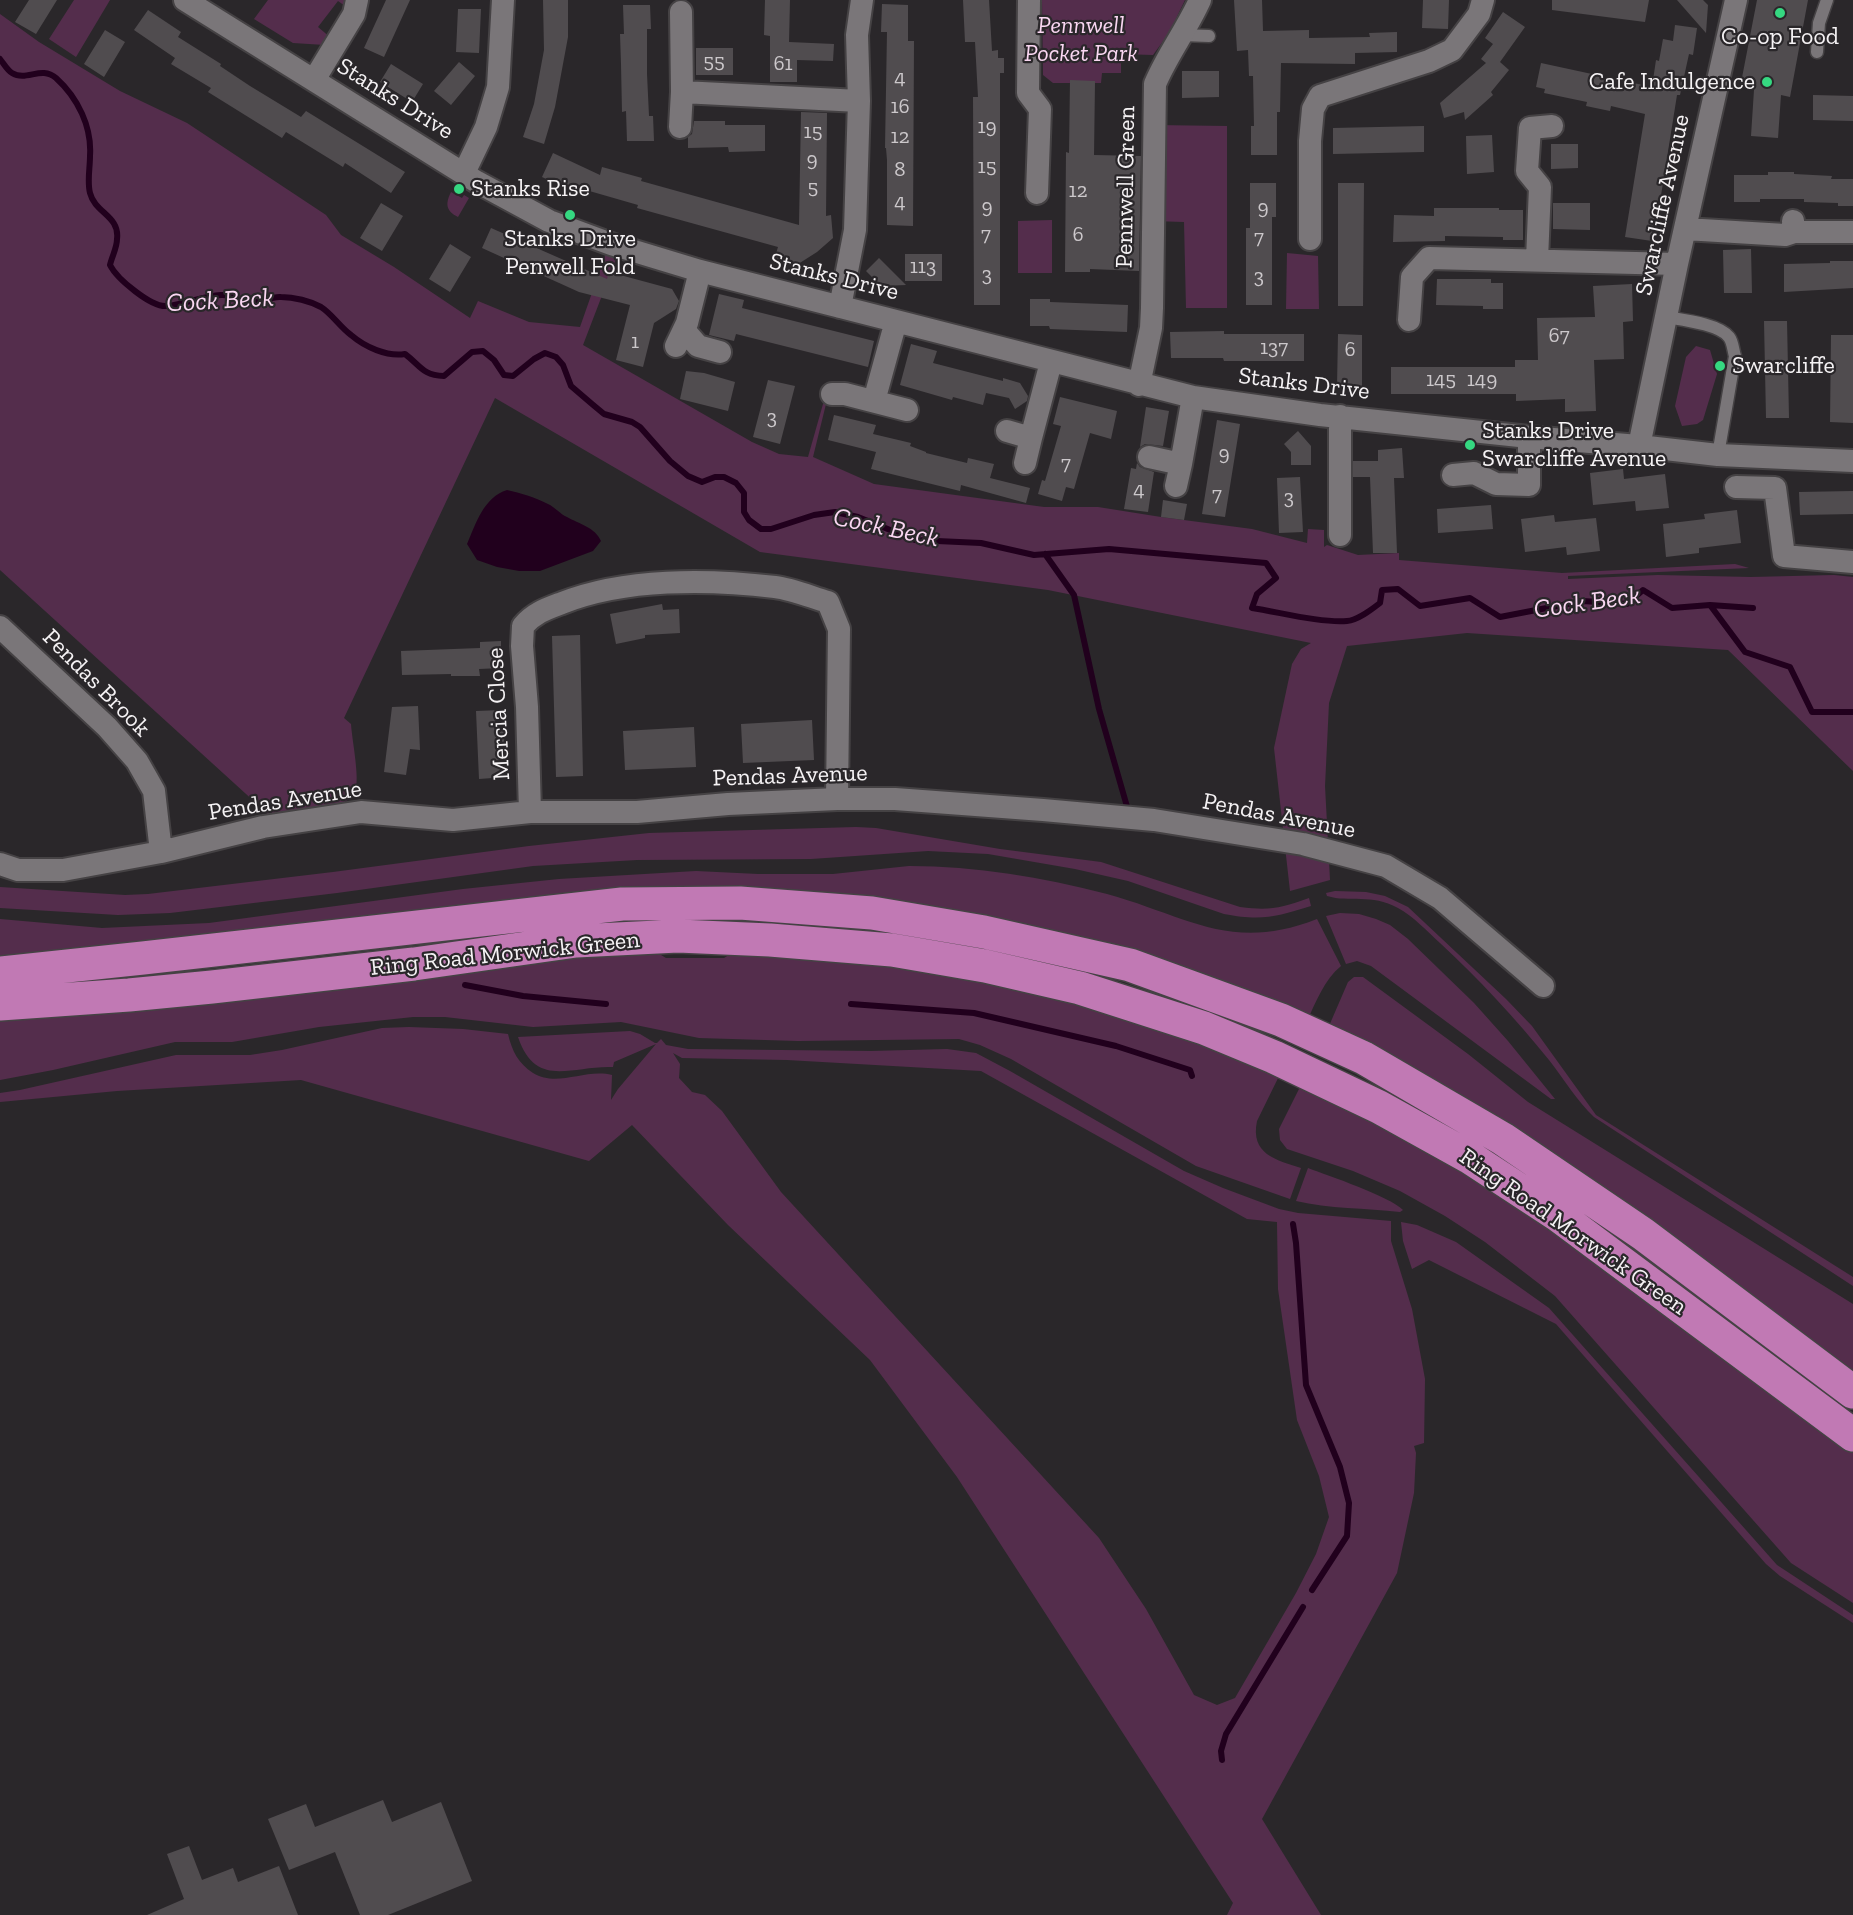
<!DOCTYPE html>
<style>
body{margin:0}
canvas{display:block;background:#2a272a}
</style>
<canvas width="1853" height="1915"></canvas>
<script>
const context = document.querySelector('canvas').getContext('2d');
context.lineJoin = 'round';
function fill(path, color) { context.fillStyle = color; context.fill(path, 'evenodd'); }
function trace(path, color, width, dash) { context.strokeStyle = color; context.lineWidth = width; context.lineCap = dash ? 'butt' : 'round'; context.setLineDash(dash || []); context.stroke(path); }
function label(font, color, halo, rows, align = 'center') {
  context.font = font + ' "Zilla Slab",serif'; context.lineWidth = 4.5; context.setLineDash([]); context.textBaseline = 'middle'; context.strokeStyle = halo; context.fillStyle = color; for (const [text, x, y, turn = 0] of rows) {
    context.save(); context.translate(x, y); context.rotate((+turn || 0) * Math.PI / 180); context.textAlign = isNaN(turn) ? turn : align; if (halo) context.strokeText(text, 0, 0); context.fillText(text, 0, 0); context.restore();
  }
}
const green = new Path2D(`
 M74,0H110L76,57L49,39Z
 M268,0H352L348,8L338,1L318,27L331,38L325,45L293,43L254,19Z
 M1042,0H1185L1169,33L1153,55L1121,54V73H1102L1101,83H1053L1043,75Z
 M0,14L39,42L120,91L187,123L326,215L341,235L394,267L470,318L478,301L529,322L580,327L606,253L616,259L583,345L752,442L779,454L808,457L823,404H826L813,457L874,484L1044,507H1098L1161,517L1252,529L1307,543L1308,529L1324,530V547L1327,545L1358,555L1399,553V560L1562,573L1735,564L1749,568L1568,576V579L1658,575L1751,577L1834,575L1853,577V771L1728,650L1467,633L1347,646L1329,703L1325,786L1330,880L1290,891L1274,748L1292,664L1301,649L1311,643L1048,590L760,552L495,398L344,718L351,724C352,740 359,773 356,788C355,796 350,799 344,802L268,814L0,570Z
 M1153,125L1227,126V308H1186L1184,222L1153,221Z
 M451,192L462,198L464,195L469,198L458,217C446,211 445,204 451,192Z
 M1052,220V273H1018V221Z
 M1287,253L1318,256L1319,309H1286Z
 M1696,346L1710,350L1717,374L1703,420L1697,424L1682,426L1675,406L1686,357Z
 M856,827L876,828L1000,849L1101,862L1240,907C1270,911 1281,908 1309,898L1311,906C1276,917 1261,921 1224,914L1128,881L1075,869L988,854L928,851L811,859L637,860L533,866L337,893L170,913L118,915L0,908V887L125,895L148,894L333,872L529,846L649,833Z
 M909,866C976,866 1042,877 1107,894C1187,916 1231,953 1317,919L1341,966C1324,980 1316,1002 1307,1021L802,894L0,958V919L102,928L209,923L463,889L559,879L696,871L758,874H833Z
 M1335,891L1366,892L1385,896L1408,907L1506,999L1532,1026L1596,1115L1853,1277V1286L1594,1117C1577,1101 1564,1079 1549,1060C1516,1019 1479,979 1440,943C1427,931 1414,917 1398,908C1371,893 1350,903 1327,896L1326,893Z
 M1340,913L1359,914L1376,919L1390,925L1408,939L1474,1003L1508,1041L1555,1099H1551L1371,966L1357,961L1346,964L1326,916Z
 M651,949L666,958H724L739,949L976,975L1140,1017L1282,1070L1257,1121C1250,1154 1276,1160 1301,1168L1290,1199L1196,1166L1011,1059L980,1045L959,1039L798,1041L699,1038L621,1022L533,1027L445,1017H413L319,1027L232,1042H175L53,1070L0,1080V1015Z
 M1354,977H1363L1468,1054L1528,1102L1853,1304V1376L1329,1026L1348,982Z
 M409,1027L463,1029L508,1034C512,1051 518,1063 533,1073C558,1088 585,1068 612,1075L611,1100L618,1089L656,1044L614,1062L613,1067C572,1065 536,1090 518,1037L630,1031L640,1034L655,1043H657L661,1039L666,1045L688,1049L871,1051L947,1049L976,1053L1010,1071L1184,1171L1223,1188L1279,1209L1298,1213L1391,1221V1241L1412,1309L1425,1379L1424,1443L1414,1446L1416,1453L1414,1493L1397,1573L1262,1819L1321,1915H1227L1233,1903L957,1477L870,1360L728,1225L632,1125L589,1161L301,1080L117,1091L0,1102V1093L20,1090L176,1055H250L282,1050L382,1028ZM673,1053L682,1058L787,1060L981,1071L1247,1219L1277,1222L1278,1289L1297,1420L1319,1476L1329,1517L1316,1554L1296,1593L1235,1698L1217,1705L1194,1695L1146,1609L1099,1538L781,1192L722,1111L705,1095L692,1092L679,1078L680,1064Z
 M1301,1085L1415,1143L1537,1218L1732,1361L1853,1452V1603L1791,1563L1555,1296L1485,1242L1445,1216L1400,1191L1353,1171L1287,1149L1280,1140L1279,1129Z
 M1308,1168C1329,1176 1389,1196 1403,1210L1400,1212C1366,1208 1329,1209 1296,1201Z
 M1401,1222L1417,1225L1456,1242L1549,1308L1777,1565L1853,1615V1623L1780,1576L1766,1564L1556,1324L1429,1260L1412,1269L1403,1241Z`);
const water = new Path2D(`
 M507,490C521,493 534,497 548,504C555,507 560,514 567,517C579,524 595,527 601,541L593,551L540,571H519L497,567L477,560L467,544C476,523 484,497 507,490Z`);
const stream = new Path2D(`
 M0,59C4,64 7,70 12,73C27,82 41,65 56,78C78,98 92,127 90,156C90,168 87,182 90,193C95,213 120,216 117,239C117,248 112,256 110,265C117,279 152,308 167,306C186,304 202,296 221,295C235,294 239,304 250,303C261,303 271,296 281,297C294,297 310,301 321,307C332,314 340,327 351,335C365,347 387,357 405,354C421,366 422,375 444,376L472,352L483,351L494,360L504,375L513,376L534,359L545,353L556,357L563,365L571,386L592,404L604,414L632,422L640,427L670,461L688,476L702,482L715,477H724L736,483L744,493V512L749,520L761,529H771L814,515L835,512L858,517L915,540L981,543L1034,555L1109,549L1266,563L1276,578L1257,594L1252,608C1279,612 1320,623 1347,621C1358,620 1371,610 1380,603L1382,590L1398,589L1420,606L1470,598L1500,617L1583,601L1627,604L1643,590L1672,608L1710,605L1745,652L1790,667L1812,712H1853
 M1045,554L1074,595L1099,709L1128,810
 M1710,605L1753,608
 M465,985L523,996L606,1004
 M851,1004L974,1013L1116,1046L1190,1070L1192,1076
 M1293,1224L1296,1243L1306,1385L1340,1467L1349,1503L1347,1536L1312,1590
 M1222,1760L1221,1751L1226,1734L1303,1607`);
const building = new Path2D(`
 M29,0H57L36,34L15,22Z
 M386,0H410L384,57L364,48Z
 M543,0H568V37L555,107L544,144L523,137L534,104L544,50Z
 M765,0H790L789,42L834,44L833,61L797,60V82H770V36L764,35Z
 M963,0H989L992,51L998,50V58H1004V73H1000V305H974L973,97H978L975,42H965Z
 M1234,0H1262L1263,31L1309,30V38L1370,37L1369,33L1397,32V52L1355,53V64L1281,63L1280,112H1277V155H1251V126H1254L1253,76H1249L1248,50L1237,51Z
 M1423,0H1449L1448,29L1422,28Z
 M1552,0H1649L1645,22L1552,10Z
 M1677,0H1703L1708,5L1706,33Z
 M1757,0H1808L1790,97L1781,95L1778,138L1751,136L1754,90L1740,88Z
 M882,4L908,5V41H914L913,226L887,225V160L886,148H885L887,32H881Z
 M623,5H650L651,29H647V74L649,116H653L654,141H627L626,111L622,112L621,64L620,34H624Z
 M458,9H481L479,53L456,52Z
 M148,10L181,32L178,37L221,64L220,66L250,86L301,117L306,111L405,172L391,193L345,163L343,167L286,132L282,138L208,92L211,88L171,64L175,58L134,30Z
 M1503,12L1525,27L1500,62L1509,70L1491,92L1493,95L1465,120L1464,112L1444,118L1440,103L1486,63L1481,59L1493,44L1485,38Z
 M1675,25L1697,28L1693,55L1689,54L1680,95H1677L1655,233L1652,241L1625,237L1645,114L1611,106L1610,111L1586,106L1587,102L1544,93L1545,89L1536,87L1541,63L1652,87L1656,60L1659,61L1663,39L1673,41Z
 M105,30L125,42L104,77L84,64Z
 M696,48H733V75H696Z
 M459,62L475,76L451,105L434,91Z
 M391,64L423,84L412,102L380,82Z
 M1182,71H1219V97L1182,98Z
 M1070,80L1095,81L1094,155L1141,156L1139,271L1090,269V272H1065L1066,152L1069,153Z
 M1813,95L1853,96V121L1813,120Z
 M801,112L827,113L826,216L831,215L833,238L817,252L795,266L774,260L778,247L637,208L638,205L579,188L576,193L542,177L553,153L600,175L602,167L642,178L641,181L799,225Z
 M694,121H725V125H765V151L729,152L728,147L688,148V137L692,134Z
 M1424,126V152L1333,154V128Z
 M1492,135L1494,172L1467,174L1466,136Z
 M1551,144H1578V168L1551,169Z
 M1768,172H1794V174L1832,176L1831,179H1853V206H1838V203L1804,202V199H1760V202H1734V175H1768Z
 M1250,183H1276V217H1272V305H1246V228H1250Z
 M1338,183H1364L1363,306H1338Z
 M381,203L403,216L382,251L360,238Z
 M1553,203H1590V230L1553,229Z
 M1434,208H1499V210H1523V240H1503V237L1445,236V241L1393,242L1394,215L1434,216Z
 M491,228L607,279L609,272L672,289L679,301L676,309L654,323L643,367L616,360L630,305L579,292L482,248Z
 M450,244L471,257L450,292L429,279Z
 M1751,249L1752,293H1724L1723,250Z
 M905,254H942V281H905Z
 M879,258L906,285L881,286L866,271Z
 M1830,261H1853V288L1784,292V264L1830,263Z
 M1437,279H1491V283H1503V309H1483V306L1436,305Z
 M1632,284L1633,321L1623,322L1624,359L1594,360L1596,411L1565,412V399L1516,401V394H1391V367H1515V360H1538L1537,318L1595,317L1593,286Z
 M719,294L744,300L742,308L874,341L868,367L736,334L734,341L709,335Z
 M1030,299H1050V302L1128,305L1127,332L1050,329L1049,326H1030Z
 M1764,321H1787L1789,418H1766Z
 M1224,331V334H1304V361H1224L1223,358H1171L1170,332Z
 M1338,334L1362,335V387H1337Z
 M1831,335H1853V423L1830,422Z
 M911,344L937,351L933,363L1003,381V378L1020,383L1028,396L1027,401L1015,409L1009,398L986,393L983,405L953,397L952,400L900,385Z
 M686,371L704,373L735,382L728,411L680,399Z
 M768,380L795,386L780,444L753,437Z
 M1060,397L1117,411L1111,439L1090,433L1074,489L1066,487L1062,501L1038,494L1042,480L1045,481L1061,426L1053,424Z
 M1146,407L1169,411L1163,446L1145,444L1140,447Z
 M834,415L876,425L873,434L911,443L910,446L926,452V453L967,463L968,458L994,464L990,478L1030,488L1026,503L961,485L960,491L871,469L876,452L828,440Z
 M1217,420L1240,424L1225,517L1202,514Z
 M1298,431L1311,446V465H1291V452L1284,444Z
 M1402,448L1404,478H1394L1397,553H1373L1370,477H1353V461H1378V450Z
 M1137,463L1140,467L1154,472L1148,512L1124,509L1131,468L1136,469Z
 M1623,469L1624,479L1665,474L1669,508L1636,511L1635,501L1593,505L1590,473Z
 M1300,477L1303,532L1279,533L1277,478Z
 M1853,491V514L1800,515L1799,492Z
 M1163,500L1187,504L1184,520L1161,517Z
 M1491,505L1493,529L1438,533L1437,509Z
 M1737,510L1741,543L1699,548V553L1666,557L1663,524L1705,519L1704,514Z
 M1554,515L1555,522L1596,518L1600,551L1567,555L1566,547L1525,552L1521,519Z
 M662,604L663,610L679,609L680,633L645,635V638L616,644L610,614Z
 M580,635L583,776L556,777L552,636Z
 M501,641V668L479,669L480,676H451V674L402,675L401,651L480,648V642Z
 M418,706L420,750L410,749L406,775L384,772L392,707Z
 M503,710L506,777L479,779L476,711Z
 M812,720L814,760L743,763L741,724Z
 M694,727L696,767L625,770L623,731Z
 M383,1800L392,1822L441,1802L472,1881L388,1915H360L335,1852L289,1870L268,1819L306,1804L315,1827Z
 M189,1846L202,1880L233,1868L238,1882L279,1866L298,1915H147L184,1899L167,1854Z`);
const service = new Path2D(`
 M1182,35L1209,36
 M1817,52L1819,23L1827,0
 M1666,317C1683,320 1719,324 1729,337C1733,342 1733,350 1735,356L1718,455`);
const minor = new Path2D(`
 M185,0L477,182L549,221L611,244L700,271L1193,397L1320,415L1529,437L1639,446L1718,455L1853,461
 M1029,0L1028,93L1040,109L1037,193
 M681,12L682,92L859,101L855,230L840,307
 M314,80L354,14L357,0
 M859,101L857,35L862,0
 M680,127L682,92
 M464,173L486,127L498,87L503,0
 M1793,221L1794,232H1853
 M1685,229L1785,235L1794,232
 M1310,239V141L1313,109L1320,96L1429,61L1452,50L1479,14L1483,0
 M1537,260L1540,187L1527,171L1530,128L1552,126
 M1409,320L1412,277L1429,258L1677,264
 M684,330L698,346L720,352
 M676,346L687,323L700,271
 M1139,385L1151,328L1152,308L1155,84C1167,55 1187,29 1200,0
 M832,394H845L907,410
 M874,401L896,321
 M1340,416V535
 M1007,431L1031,438L1051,362
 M1639,446L1677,264L1736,0
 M1149,457L1181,464L1193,397
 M1025,463L1031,438
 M1453,475L1474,473L1496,484L1529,485V437
 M1176,486L1181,464
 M1736,487L1775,488L1784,556L1853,562
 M0,627L107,727L137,761L154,791L161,852
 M530,812L527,707L522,646L523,626C534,613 546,609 562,603C625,578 708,579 775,587C792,589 811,597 828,602L839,629L837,799
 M0,864L18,870H63L161,852L263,827L361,812L453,820L530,812H637L728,804L837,799H895L1043,810L1154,820L1303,844L1386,866L1440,898L1543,986`);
const trunk = new Path2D(`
 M0,973L143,958L622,904L740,903L872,913L984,932L1130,965L1281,1020L1364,1058L1503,1139L1643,1234L1853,1392
 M0,1004L129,995L212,987L414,964L576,941L678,936L770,940L892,950L985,966L1080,988L1204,1028L1274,1057L1379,1107L1469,1157L1559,1216L1853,1435`);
const markers = [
 [1780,13,6,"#35d881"],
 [1767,82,6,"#35d881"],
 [459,189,6,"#35d881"],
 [570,215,6,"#35d881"],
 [1720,366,6,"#35d881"],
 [1470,445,6,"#35d881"]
];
const numberNames = [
 ["55",714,62],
 ["61",783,64],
 ["4",900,78],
 ["16",900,107],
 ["19",987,127],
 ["15",813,132],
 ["12",900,137],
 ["9",812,160],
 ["15",987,167],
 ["8",900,170],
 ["5",813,188],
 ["12",1078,191],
 ["4",900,202],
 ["9",987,207],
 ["9",1263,208],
 ["7",986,235],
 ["6",1078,235],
 ["7",1259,238],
 ["113",923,267],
 ["3",987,275],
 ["3",1259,277],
 ["67",1559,336],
 ["1",635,342],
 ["137",1274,348],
 ["6",1350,350],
 ["145",1441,380],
 ["149",1482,380],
 ["3",772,418],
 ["9",1224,454],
 ["7",1066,464],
 ["4",1139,490],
 ["7",1217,495],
 ["3",1289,498]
];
const parkNames = [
 ["Pennwell",1081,26],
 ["Pocket Park",1081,54]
];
const poiNames = [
 ["Co-op Food",1780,37,"center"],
 ["Cafe Indulgence",1755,82,"right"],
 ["Stanks Rise",471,189],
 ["Stanks Drive",570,239,"center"],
 ["Penwell Fold",570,267,"center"],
 ["Swarcliffe",1732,366],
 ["Stanks Drive",1482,431],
 ["Swarcliffe Avenue",1482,459]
];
const streetNames = [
 ["Stanks Drive",395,99,32],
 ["Pennwell Green",1126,187,-89],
 ["Swarcliffe Avenue",1663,205,-78],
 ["Stanks Drive",834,277,14],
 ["Stanks Drive",1304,384,7],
 ["Pendas Brook",96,683,45],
 ["Mercia Close",499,714,-93],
 ["Pendas Avenue",790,776,-2],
 ["Pendas Avenue",285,801,-9],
 ["Pendas Avenue",1279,816,11],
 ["Ring Road Morwick Green",505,954,-6],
 ["Ring Road Morwick Green",1573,1232,35]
];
const waterNames = [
 ["Cock Beck",220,301,-3],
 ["Cock Beck",886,528,12],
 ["Cock Beck",1587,603,-8]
];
fill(green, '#542d4c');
fill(water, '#21001d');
trace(stream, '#21001d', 6);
fill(building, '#504c4f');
trace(service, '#454244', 15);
trace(minor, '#454244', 26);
trace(trunk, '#454244', 36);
trace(service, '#7a7679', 12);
trace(minor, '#7a7679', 22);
trace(trunk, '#c179b4', 33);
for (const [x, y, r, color] of markers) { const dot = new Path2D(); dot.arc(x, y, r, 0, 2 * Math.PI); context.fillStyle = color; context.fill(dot); trace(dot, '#2a272a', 2); }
label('21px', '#ccc8cb', null, numberNames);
label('italic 24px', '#fad7f2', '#2a272a', parkNames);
label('24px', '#f5f2f4', '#2a272a', poiNames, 'left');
label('24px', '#f5f2f4', '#2a272a', streetNames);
label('italic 26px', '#fad7f2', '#2a272a', waterNames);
</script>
